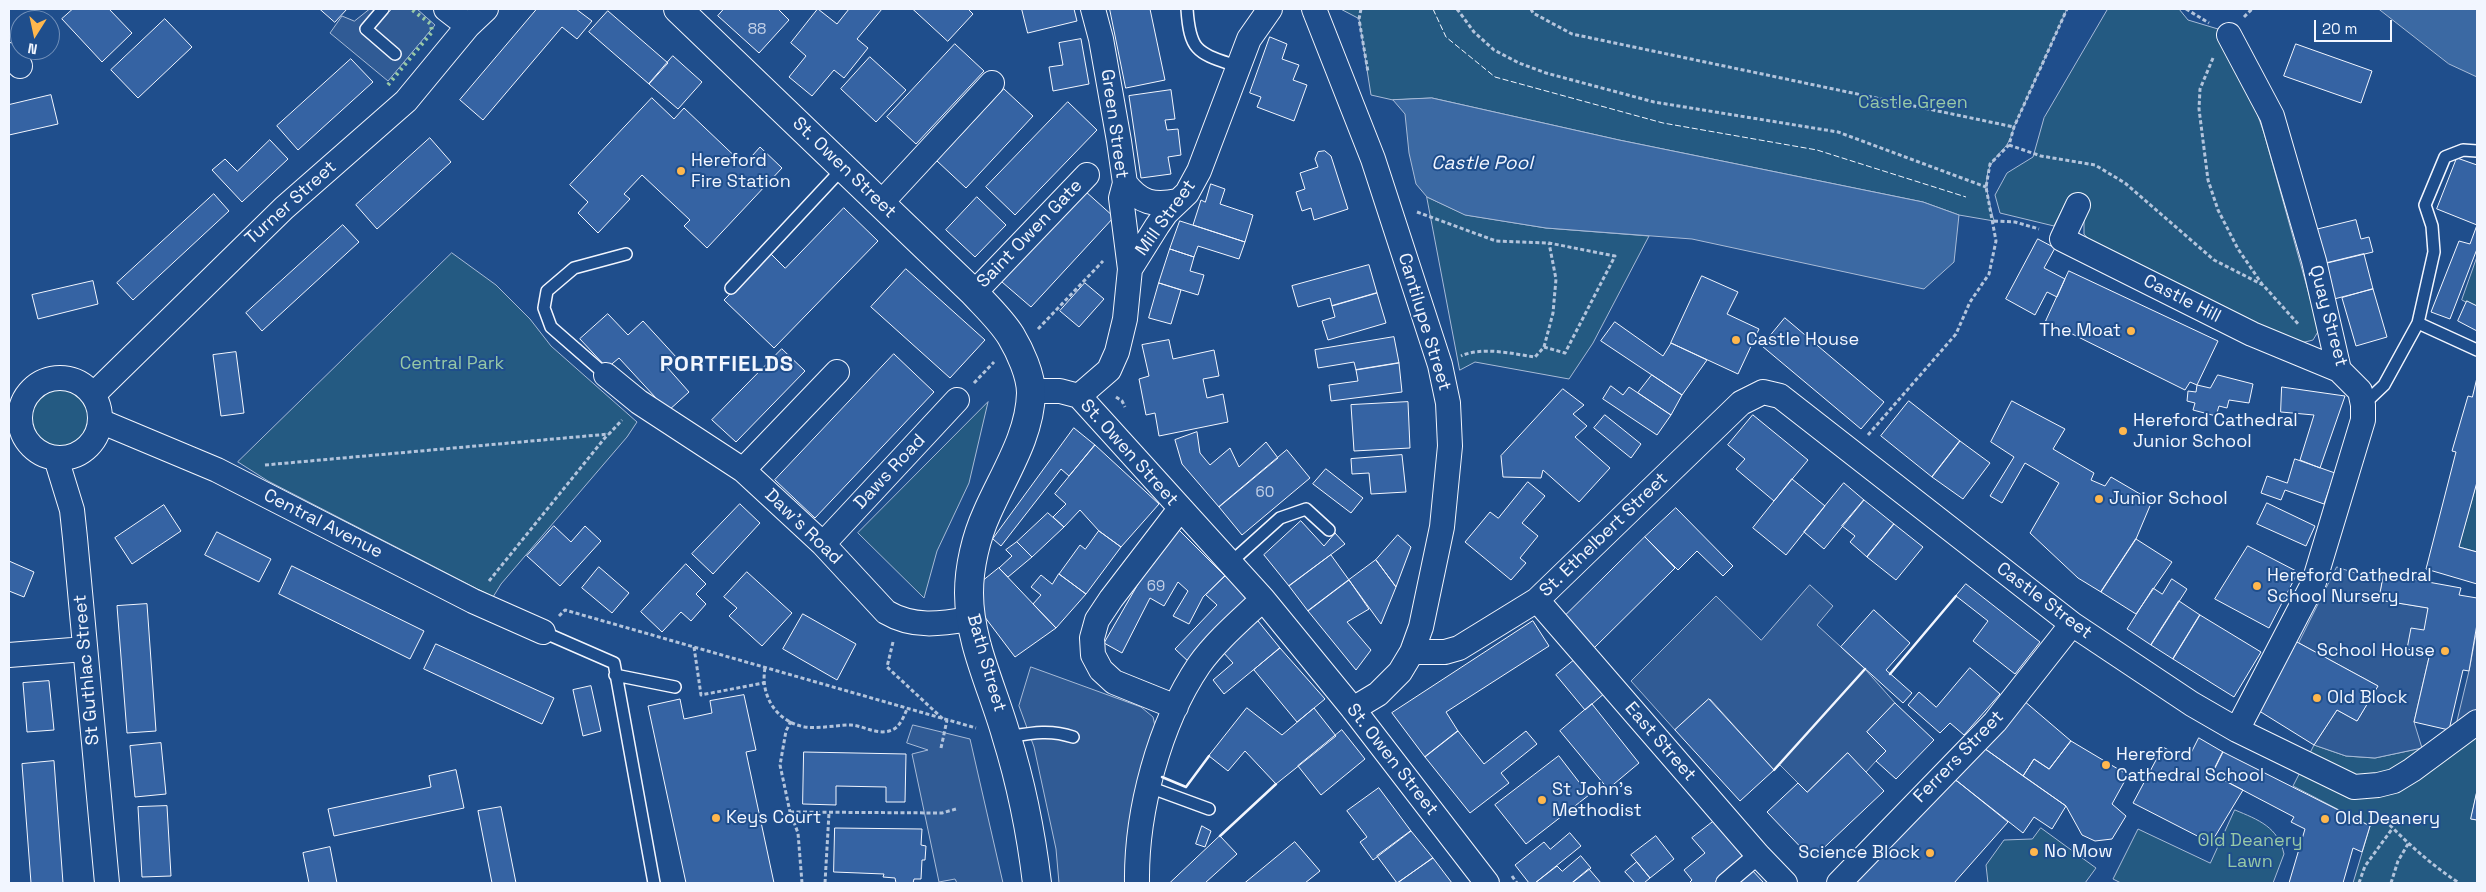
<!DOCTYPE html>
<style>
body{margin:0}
#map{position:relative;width:2486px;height:892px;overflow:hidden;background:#1f4e8c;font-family:"Space Grotesk",sans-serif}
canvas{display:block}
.frame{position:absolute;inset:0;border:10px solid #f2f6ff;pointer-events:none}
.north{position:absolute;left:10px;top:10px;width:50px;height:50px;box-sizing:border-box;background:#1f4e8c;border:1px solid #7391ba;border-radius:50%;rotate:190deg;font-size:14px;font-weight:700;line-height:20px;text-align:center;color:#f2f6ff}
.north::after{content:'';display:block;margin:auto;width:18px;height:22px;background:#ffb74d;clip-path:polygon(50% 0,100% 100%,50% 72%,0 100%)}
.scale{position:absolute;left:2314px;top:20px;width:78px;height:22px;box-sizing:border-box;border:2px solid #f2f6ff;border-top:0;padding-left:6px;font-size:15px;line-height:18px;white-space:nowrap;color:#f2f6ff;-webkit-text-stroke:4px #1f4e8c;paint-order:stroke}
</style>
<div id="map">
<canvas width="2486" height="892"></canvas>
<div class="frame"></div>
<div class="north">N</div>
<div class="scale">20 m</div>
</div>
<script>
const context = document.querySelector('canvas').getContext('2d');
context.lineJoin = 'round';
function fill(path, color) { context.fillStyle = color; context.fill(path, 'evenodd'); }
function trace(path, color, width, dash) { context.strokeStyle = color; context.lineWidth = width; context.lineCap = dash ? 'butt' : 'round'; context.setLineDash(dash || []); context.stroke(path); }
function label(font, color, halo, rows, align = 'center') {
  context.font = font + ' "Space Grotesk",sans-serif'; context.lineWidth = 4; context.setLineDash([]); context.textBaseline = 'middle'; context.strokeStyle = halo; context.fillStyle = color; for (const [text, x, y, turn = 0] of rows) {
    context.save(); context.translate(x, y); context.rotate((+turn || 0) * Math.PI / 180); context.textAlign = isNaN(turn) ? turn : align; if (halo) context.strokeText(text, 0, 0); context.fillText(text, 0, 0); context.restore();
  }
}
const green = new Path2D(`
 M1341,9H2067L2014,127C2008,150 2003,146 1992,163C1981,179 1990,204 1994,221L1959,215L1923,202L1619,140L1432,98L1393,100L1371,95L1359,19Z
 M2108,9H2179L2188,20L2228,32L2227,57L2251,96L2264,133L2319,330L2313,340L2301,343L2252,324L2094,246L2084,234V205L2069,196L2054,226L2000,213L1995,195L2007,173L2033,157L2044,118Z
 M1427,197L1466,215L1546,228L1649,236L1593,343L1569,379L1475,362L1460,370Z
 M452,253L496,285L530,319L551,346L637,422L627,437L501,584L493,597L268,481L238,462Z
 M2477,257V308L2462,300Z
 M20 418a40 40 0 1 1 80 0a40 40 0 1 1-80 0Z
 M988,402L969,483L937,551L924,598L858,533Z
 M2477,482V552L2459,547Z
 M2477,735V791L2471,819L2477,820V883H2353L2370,826L2293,786L2314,745L2346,756L2375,758L2422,748L2450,750Z
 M2235,810C2259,820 2278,827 2284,854L2273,883H2121L2113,879L2138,829L2210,863Z
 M2041,828L2096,868L2085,883H1988L1986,865L2004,840L2032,839Z`);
const parking = new Path2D(`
 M370,9H387L389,12L392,9H417L435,25L388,81L330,33L342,16L354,21Z
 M2337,567L2382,582L2380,600L2428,608L2430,653L2414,722L2422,748L2375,758L2346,756L2314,745L2337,710L2357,721L2378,686L2299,643Z
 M1810,585L1833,606L1817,625L1865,669L1895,703L1867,732L1886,751L1876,761L1866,772L1847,753L1807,792L1780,765L1774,770L1710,699L1675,730L1631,681L1716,596L1761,640Z
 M2477,629V735L2450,750L2469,671Z
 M1031,667L1141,707L1153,717L1157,735L1131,883H1059L1056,849L1034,747L1019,706Z
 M913,725L970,739L1003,883H957L955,879L939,882L912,754L928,750L907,743Z`);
const water = new Path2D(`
 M2379,9H2477V77L2449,64Z
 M1432,98L1619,140L1923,202L1959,215L1954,262L1924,289L1692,239L1546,228L1465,215L1427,197L1416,184L1409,153L1405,114L1393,100Z`);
const building = new Path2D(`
 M73,9H109L132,33L102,62L62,19Z
 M320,9H347L335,22Z
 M537,9H576L592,21L577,39L562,27L483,120L460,100Z
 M724,9H778L789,20L759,53L718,16Z
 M818,9L837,24L849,9H882L857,39L868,48L844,78L834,70L812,96L789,77L806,56L791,43Z
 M913,9H968L973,14L948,41Z
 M1022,9H1074L1077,21L1028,33Z
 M1110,9H1150L1165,80L1126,88Z
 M608,11L668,63L649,84L589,32Z
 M165,19L192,47L138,98L111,70Z
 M1270,37L1287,44L1282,59L1299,65L1293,80L1307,85L1294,121L1257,107L1261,97L1250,93Z
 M1081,39L1089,84L1053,91L1049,67L1063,65L1059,43Z
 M955,44L984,71L916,144L887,117Z
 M2296,44L2372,71L2361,103L2284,76Z
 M673,56L702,82L678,109L649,84Z
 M870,57L906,90L876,122L841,89Z
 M351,59L373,82L298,150L277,126Z
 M1004,89L1033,116L966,188L937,161Z
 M1171,90L1175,119L1165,120L1167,130L1178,129L1181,155L1168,157L1171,174L1141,178L1129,96Z
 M51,95L58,124L9,135V105Z
 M652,98L674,119L684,108L744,165L760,147L782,168L707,248L684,226L690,220L642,175L624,194L630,199L598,233L578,213L588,202L570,185Z
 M1068,102L1097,130L1015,215L986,187Z
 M430,138L451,162L377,229L356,205Z
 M270,140L288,159L242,202L212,170L225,159L237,171Z
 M1325,151L1331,156L1348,209L1314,220L1311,208L1302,211L1296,192L1305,189L1300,173L1318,167L1315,159L1318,152Z
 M2457,158L2477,165V249L2450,319L2431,312L2459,241L2470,244L2477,225L2437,209Z
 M1211,184L1225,189L1220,204L1253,215L1245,242L1193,225L1201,200L1205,202Z
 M1085,191L1114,217L1031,307L1002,282Z
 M214,194L229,211L133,300L117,283Z
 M977,197L1006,225L975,257L946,230Z
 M844,208L878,241L774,348L724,300L770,253L785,268Z
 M2356,220L2361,239L2369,237L2373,252L2323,264L2315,230Z
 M1180,221L1245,242L1239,259L1198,246L1194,257L1170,249Z
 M343,225L359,242L262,331L246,313Z
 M2038,239L2055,248L2044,268L2065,279L2057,297L2047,292L2035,315L2006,299Z
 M1170,249L1194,257L1190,271L1204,275L1198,295L1159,283Z
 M2364,254L2373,289L2334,299L2323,264Z
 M1369,265L1377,293L1332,306L1330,298L1298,307L1292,286Z
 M906,269L985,340L950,378L871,307Z
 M2069,271L2218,341L2197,385L2190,382L2185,390L2046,321Z
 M1702,276L1738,292L1727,314L1759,329L1738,374L1671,343Z
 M93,281L98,304L38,319L32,295Z
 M1085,283L1104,299L1079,327L1060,311Z
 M1159,283L1181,290L1171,324L1149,318Z
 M2373,289L2387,337L2356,346L2342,298Z
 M1377,293L1386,323L1328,340L1322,321L1335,317L1332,306Z
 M2467,301L2477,306V331L2458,321Z
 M608,314L628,335L643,321L677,358L667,367L689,392L668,411L619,358L607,368L580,339Z
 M1785,318L1884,402L1861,429L1762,346Z
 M1615,322L1663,356L1671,343L1707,360L1682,395L1601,341Z
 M1394,337L1399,363L1356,370L1354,362L1318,368L1315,350Z
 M1169,340L1173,359L1214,350L1219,376L1203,379L1207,398L1223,394L1228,422L1159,436L1155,413L1146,415L1139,379L1149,376L1142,345Z
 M782,349L805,371L736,442L712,420Z
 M236,352L244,413L221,416L213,355Z
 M894,354L934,392L815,518L775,480Z
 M1399,363L1402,392L1331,401L1329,385L1358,381L1356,370Z
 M1652,375L1682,395L1671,415L1638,393Z
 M2218,375L2253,384L2249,403L2229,400L2227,408L2219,406L2216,416L2193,410L2195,403L2187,401L2188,391L2196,392L2197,385L2210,388Z
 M2477,378V482L2459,547L2477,552V584L2426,569L2456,452L2452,451L2468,396L2472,397Z
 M1611,386L1623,395L1629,387L1671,415L1657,435L1603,399Z
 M2282,387L2345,396L2320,468L2300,460L2314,415L2281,412Z
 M1563,389L1584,405L1573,414L1587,426L1575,437L1610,468L1579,502L1543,470L1541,478L1503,477L1501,456Z
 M1909,401L1960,441L1932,477L1881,436Z
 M2012,401L2065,429L2053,449L2094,473L2091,480L2105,486L2111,477L2152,501L2136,539L2101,592L2078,578L2030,533L2059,483L2025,463L2002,503L1990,496L2014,457L1991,442Z
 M1408,402L1410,448L1354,451L1351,405Z
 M1605,415L1641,444L1631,458L1594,428Z
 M1753,415L1808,460L1774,501L1736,469L1745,459L1728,445Z
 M1074,428L1095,445L1069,476L1061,469L1001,546L993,539Z
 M1197,432L1200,453L1210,465L1230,448L1239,467L1266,442L1278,458L1219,507L1182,464L1175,440Z
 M1960,441L1990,463L1963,499L1932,477Z
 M1095,445L1159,504L1121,547L1099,531L1080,510L1064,527L1053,517L1066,504L1055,494Z
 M1287,450L1310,478L1242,535L1219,507Z
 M1402,455L1406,492L1371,494L1369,473L1352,474L1351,459Z
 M2295,459L2335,473L2324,504L2285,490L2281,500L2261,493L2267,476L2287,483Z
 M1326,469L1363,498L1351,513L1313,484Z
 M1792,479L1825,506L1786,555L1753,528Z
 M1528,482L1545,496L1522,523L1538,536L1520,558L1526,563L1511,580L1465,542L1490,512L1498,518Z
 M1844,483L1864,500L1824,549L1804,532Z
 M1864,500L1894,524L1867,557L1850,542L1855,536L1842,526Z
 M2267,503L2315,526L2306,546L2257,524Z
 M740,504L760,523L713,574L692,554Z
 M164,505L181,531L132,564L115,538Z
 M1676,508L1733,566L1723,576L1697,551L1678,570L1645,537Z
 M1048,513L1064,527L1032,557L1017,542Z
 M1301,521L1324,546L1335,533L1345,544L1289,586L1264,555Z
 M1894,524L1923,547L1896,580L1867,557Z
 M554,526L571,542L585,526L601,541L560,586L527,556Z
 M1177,528L1225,576L1203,597L1189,624L1173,616L1188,591L1178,582L1164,606L1150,598L1122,653L1104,643L1160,546Z
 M1099,531L1121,547L1086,594L1059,574L1080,545L1085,549Z
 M217,532L271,559L259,582L205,555Z
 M1398,535L1411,547L1396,587L1376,560Z
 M1645,537L1675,568L1594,648L1564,617Z
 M2136,539L2172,562L2136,614L2101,592Z
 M1017,542L1032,557L1008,577L999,568L1012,556L1006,550Z
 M2248,546L2298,572L2269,628L2215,599Z
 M1331,555L1349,580L1308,611L1289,586Z
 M1376,560L1396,587L1381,624L1349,580Z
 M9,561L34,572L24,597L9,591Z
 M686,564L706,584L696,594L706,604L691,621L681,612L662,632L641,612Z
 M292,566L424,631L410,659L279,594Z
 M599,567L629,593L612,613L582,588Z
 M999,568L1056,628L1015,657L981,612L979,584Z
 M747,572L792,613L762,646L729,616L737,608L724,597Z
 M1059,574L1086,594L1056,628L1033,604L1041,595L1031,587L1041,575L1052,584Z
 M2384,574L2461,588L2459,595L2477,598V624L2469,671L2463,670L2449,730L2414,722L2430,653L2407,649L2411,628L2424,630L2428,608L2379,600Z
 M1225,576L1250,600L1190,663L1175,649L1217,605L1206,595Z
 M2172,579L2187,589L2151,645L2127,629L2153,588L2162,594Z
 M1349,580L1369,609L1347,622L1371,650L1356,670L1308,611Z
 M1966,584L2040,642L2015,674L1973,641L1988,621L1956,596Z
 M2179,601L2200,615L2173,659L2151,645Z
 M147,604L156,731L127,733L117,606Z
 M1874,610L1910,643L1886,670L1912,693L1903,703L1841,647Z
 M803,614L856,644L837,680L783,649Z
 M2200,615L2261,652L2234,697L2173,659Z
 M1258,621L1280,648L1224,694L1213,680L1233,663L1222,651Z
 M1533,621L1549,646L1446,712L1458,731L1425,757L1392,713Z
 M2297,642L2378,686L2357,721L2337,710L2314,745L2256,709Z
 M436,644L554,698L542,724L424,669Z
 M1280,648L1325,699L1297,722L1254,670Z
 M1578,657L1606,692L1585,710L1556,675Z
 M1970,668L2000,694L1964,735L1950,723L1940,733L1908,705L1919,692L1936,707Z
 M49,681L54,730L27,732L23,683Z
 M591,686L601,731L583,736L573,690Z
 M744,695L756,750L746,752L774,883H686L648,706L680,699L684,719L712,713L710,701Z
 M1709,699L1774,770L1740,801L1675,730Z
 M2023,700L2071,741L2049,769L2034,759L2023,776L1981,746Z
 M1895,703L1934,740L1896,779L1876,761L1886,751L1867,732Z
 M1592,704L1639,763L1608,789L1560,731Z
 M1247,708L1282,735L1314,708L1336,736L1276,784L1245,751L1228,771L1209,756Z
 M1342,730L1365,759L1321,795L1298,766Z
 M1458,731L1484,764L1526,731L1537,744L1501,773L1509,783L1470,813L1425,757Z
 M2199,738L2223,752L2212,774L2243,790L2211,843L2133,803L2163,747L2187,760Z
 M2071,741L2128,775L2112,804L2126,816L2112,839L2095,841L2082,835L2066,806L2023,776L2034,759L2049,769Z
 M161,743L166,794L135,797L130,746Z
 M1981,746L2066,806L2052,829L2034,817L2023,833L1957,781L1950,778Z
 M804,752L906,754L905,802H886V787L836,786V805L803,804Z
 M2223,752L2370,826L2362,852L2353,848L2343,883H2289L2305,829L2291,822L2294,817L2212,774Z
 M1848,753L1884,791L1812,859L1767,812L1798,783L1807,792Z
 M1559,756L1589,795L1526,844L1495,805Z
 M54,761L63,883H31L22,764Z
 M456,770L464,808L334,836L328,809L431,787L429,776Z
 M1950,778L1957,781L2008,822L1954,883H1850Z
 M1379,788L1411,831L1373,860L1360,842L1367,837L1347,811Z
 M2477,791V820L2471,819Z
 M167,806L171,876L142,877L138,807Z
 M501,807L516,883H492L478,811Z
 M1714,821L1745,859L1715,883H1689L1692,880L1684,870L1705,853L1692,838Z
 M1202,826L1211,831L1205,847L1196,844Z
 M835,828L922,829L921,845L926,846L925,860H922L921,879H914L913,883H896L895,878L883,877L884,874L834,872Z
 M1411,831L1433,858L1397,883L1377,856Z
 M1570,833L1581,846L1535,883H1529L1515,865L1544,842L1550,849Z
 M1220,836L1237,854L1205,883H1170Z
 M1656,836L1674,859L1650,878L1631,855Z
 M1295,842L1320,871L1305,883H1245Z
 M330,847L337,883H309L303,853Z
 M1581,856L1591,868L1572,883H1535L1557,866L1562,871Z
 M1433,858L1452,883H1398Z
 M1637,862L1650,878L1644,883H1635L1625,872Z
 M1589,869L1601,883H1572Z
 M1751,869L1764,883H1737Z`);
const path = new Path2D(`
 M1361,9L1359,19L1368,72
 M1457,9L1474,32L1494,50L1519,63L1546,73L1654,102L1838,132L1986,187
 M1531,9L1533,13L1572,34L2014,127
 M2186,9L2209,23
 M2244,17L2252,9
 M2213,58L2200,89L2199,109L2208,180L2218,210L2238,249L2262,284
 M2009,145L2041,156L2095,165L2125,183L2214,260L2263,285L2299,325
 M1417,212L1496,241L1549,243L1615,256L1565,353L1544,347L1535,357C1513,354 1483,346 1461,356
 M1994,221L2015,222L2039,229
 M1038,329L1103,261
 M1544,347L1553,313L1556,279L1549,243
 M974,383L994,362
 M1116,397L1122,401L1125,407
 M1868,435L1956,334L1970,302L1989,274L1996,241L1986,187L1990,164L2009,145L2014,127L2067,9
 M265,465L609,434L622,420
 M489,581L608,434
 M559,616L565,610L976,728
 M893,642L887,667L943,719
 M694,647L701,695L763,683
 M765,668C760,695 776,722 805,727C820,729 836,725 851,725C865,726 878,736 892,730C900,727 904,716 907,709
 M791,721L786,731L780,765L790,812L798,833L802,883
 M941,748L947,720
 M2376,811C2402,838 2427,862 2459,883
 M790,812L942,813L956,809
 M1512,876L1517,883
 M825,883L829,813
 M2359,883L2365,866L2392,829
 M2391,883L2398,861L2408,844`);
const service = new Path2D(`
 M383,9L366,29L395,54
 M1187,9C1190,54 1199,53 1239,67
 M731,288L844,167
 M2418,323L2477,350
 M606,375L551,327L544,308L547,291L574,268L626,254
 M2363,405L2384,385L2418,323L2434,252L2432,226L2425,205L2445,157L2463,150L2477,151
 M1230,563L1280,518L1306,509L1329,530
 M543,632L614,663L654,883
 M615,675L675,687
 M1007,737C1031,733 1050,729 1073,737
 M1149,787L1209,809`);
const pedestrian = new Path2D(`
 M1725,883L1758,855`);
const minor = new Path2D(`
 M446,9L468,26
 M1093,9L1101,39L1119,141L1125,183L1121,198L1130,269
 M1314,9L1373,159L1440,365L1448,403L1450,446L1442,527L1421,627L1412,652L1400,672L1378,694L1353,709
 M2229,35L2272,116L2314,261L2339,370L2360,391L2363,405V420L2314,582L2237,730
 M9,55L20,66
 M1125,183C1140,203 1154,206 1178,201
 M881,203L992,83
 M2078,205L2062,239L2252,334L2339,370
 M974,293L1087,175
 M606,375L639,402L743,470L823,544L886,612C913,628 940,624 970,619
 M20 418a40 40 0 1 1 80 0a40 40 0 1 1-80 0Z
 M1031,391H1060L1079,396L1263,599L1353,709L1487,883
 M93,395L284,208L406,101L468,26L486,9
 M1079,396L1109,370L1117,352L1125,319L1130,269L1157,226L1166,213L1187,193L1199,171L1249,39L1270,9
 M100,421L217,470L473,601L543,632
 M56,458L72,510L75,538L107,883
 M743,470L837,372
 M823,544L957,400
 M1537,600L1758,855L1785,883
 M1412,652H1445L1459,648L1537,600L1741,403L1763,392L1780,396L2072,624L2192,704L2237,730L2354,787L2378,785L2394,781L2412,770L2477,722
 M9,655L85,649
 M1176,707L1114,682L1101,670L1093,655L1092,638L1097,620L1111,599L1180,509
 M1137,883C1136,812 1159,724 1199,665C1217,640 1241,620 1263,599
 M1839,883L1995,722L2072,624`);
const trunk = new Path2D(`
 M678,9L974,293C987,307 1001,320 1011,336C1020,351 1031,375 1031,393C1030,436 1004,474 987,513C976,537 969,567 969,593C969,642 993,689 1006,735C1021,783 1031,833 1037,883`);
const hedge = new Path2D(`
 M388,85L432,32L431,24L411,9`);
const fence = new Path2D(`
 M1433,9L1446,37L1495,77L1663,123L1817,150L1966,197`);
const wall = new Path2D(`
 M1890,674L1956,596
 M1774,770L1865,669
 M1162,777L1186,787L1209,756
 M1220,836L1276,784`);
const markers = [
 [681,171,5,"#ffb74d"],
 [2131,331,5,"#ffb74d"],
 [1736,340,5,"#ffb74d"],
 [2123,431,5,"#ffb74d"],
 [2099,499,5,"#ffb74d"],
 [2257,586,5,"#ffb74d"],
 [2445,651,5,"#ffb74d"],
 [2317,698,5,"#ffb74d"],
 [2106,765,5,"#ffb74d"],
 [1542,800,5,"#ffb74d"],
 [716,818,5,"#ffb74d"],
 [2325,819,5,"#ffb74d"],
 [2034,852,5,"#ffb74d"],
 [1930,853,5,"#ffb74d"]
];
const numberNames = [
 ["88",757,30],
 ["60",1265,493],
 ["69",1156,587]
];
const parkNames = [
 ["Castle Green",1913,103],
 ["Central Park",452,364],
 ["Old Deanery",2250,841],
 ["Lawn",2250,862]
];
const streetNames = [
 ["Green Street",1114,124,82],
 ["St. Owen Street",844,168,44],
 ["Turner Street",291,203,-42],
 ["Mill Street",1166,218,-54],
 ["Saint Owen Gate",1030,234,-46],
 ["Castle Hill",2182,299,27],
 ["Quay Street",2328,316,75],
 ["Cantilupe Street",1424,322,73],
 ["St. Owen Street",1129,453,48],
 ["Daws Road",890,472,-47],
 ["Central Avenue",323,524,27],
 ["Daw's Road",803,527,44],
 ["St. Ethelbert Street",1604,535,-44],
 ["Castle Street",2044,601,37],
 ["Bath Street",986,663,74],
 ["St Guthlac Street",87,670,-95],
 ["East Street",1660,742,49],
 ["Ferrers Street",1959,757,-46],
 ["St. Owen Street",1392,760,52]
];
const poiNames = [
 ["Hereford",691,161],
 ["Fire Station",691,182],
 ["The Moat",2121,331,"right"],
 ["Castle House",1746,340],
 ["Hereford Cathedral",2133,421],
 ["Junior School",2133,442],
 ["Junior School",2109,499],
 ["Hereford Cathedral",2267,576],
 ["School Nursery",2267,597],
 ["School House",2435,651,"right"],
 ["Old Block",2327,698],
 ["Hereford",2116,755],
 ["Cathedral School",2116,776],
 ["St John's",1552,790],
 ["Methodist",1552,811],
 ["Keys Court",726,818],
 ["Old Deanery",2335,819],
 ["No Mow",2044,852],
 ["Science Block",1920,853,"right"]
];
const waterNames = [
 ["Castle Pool",1482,164]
];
const districtNames = [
 ["PORTFIELDS",727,365]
];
fill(green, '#245a82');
trace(green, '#a8bbd7', 1);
fill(parking, '#305b95');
trace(parking, '#a8bbd7', 1);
fill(water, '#3b69a3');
trace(water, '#a8bbd7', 1);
fill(building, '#3563a3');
trace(building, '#f2f6ff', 1);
trace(service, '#f2f6ff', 14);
trace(pedestrian, '#f2f6ff', 20);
trace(minor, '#f2f6ff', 26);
trace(trunk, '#f2f6ff', 30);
trace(path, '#b3c4dc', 3, [4, 2.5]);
trace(service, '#1f4e8c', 11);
trace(pedestrian, '#1f4e8c', 18);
trace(minor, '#1f4e8c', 24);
trace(trunk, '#1f4e8c', 28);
trace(hedge, '#97c8a6', 4, [2.5, 4]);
trace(fence, '#f2f6ff', 1, [6, 2.5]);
trace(wall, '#f2f6ff', 2.5);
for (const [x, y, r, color] of markers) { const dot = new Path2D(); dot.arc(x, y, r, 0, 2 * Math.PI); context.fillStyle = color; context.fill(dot); trace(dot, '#1f4e8c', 2); }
label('15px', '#c3d1e8', null, numberNames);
label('18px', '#97c8a6', '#1f4e8c', parkNames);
label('18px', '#f2f6ff', '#1f4e8c', streetNames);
label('18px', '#f2f6ff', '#1f4e8c', poiNames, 'left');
label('italic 19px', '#f2f6ff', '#1f4e8c', waterNames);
context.letterSpacing = '1px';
label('bold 22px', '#f2f6ff', '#1f4e8c', districtNames);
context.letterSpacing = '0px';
</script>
